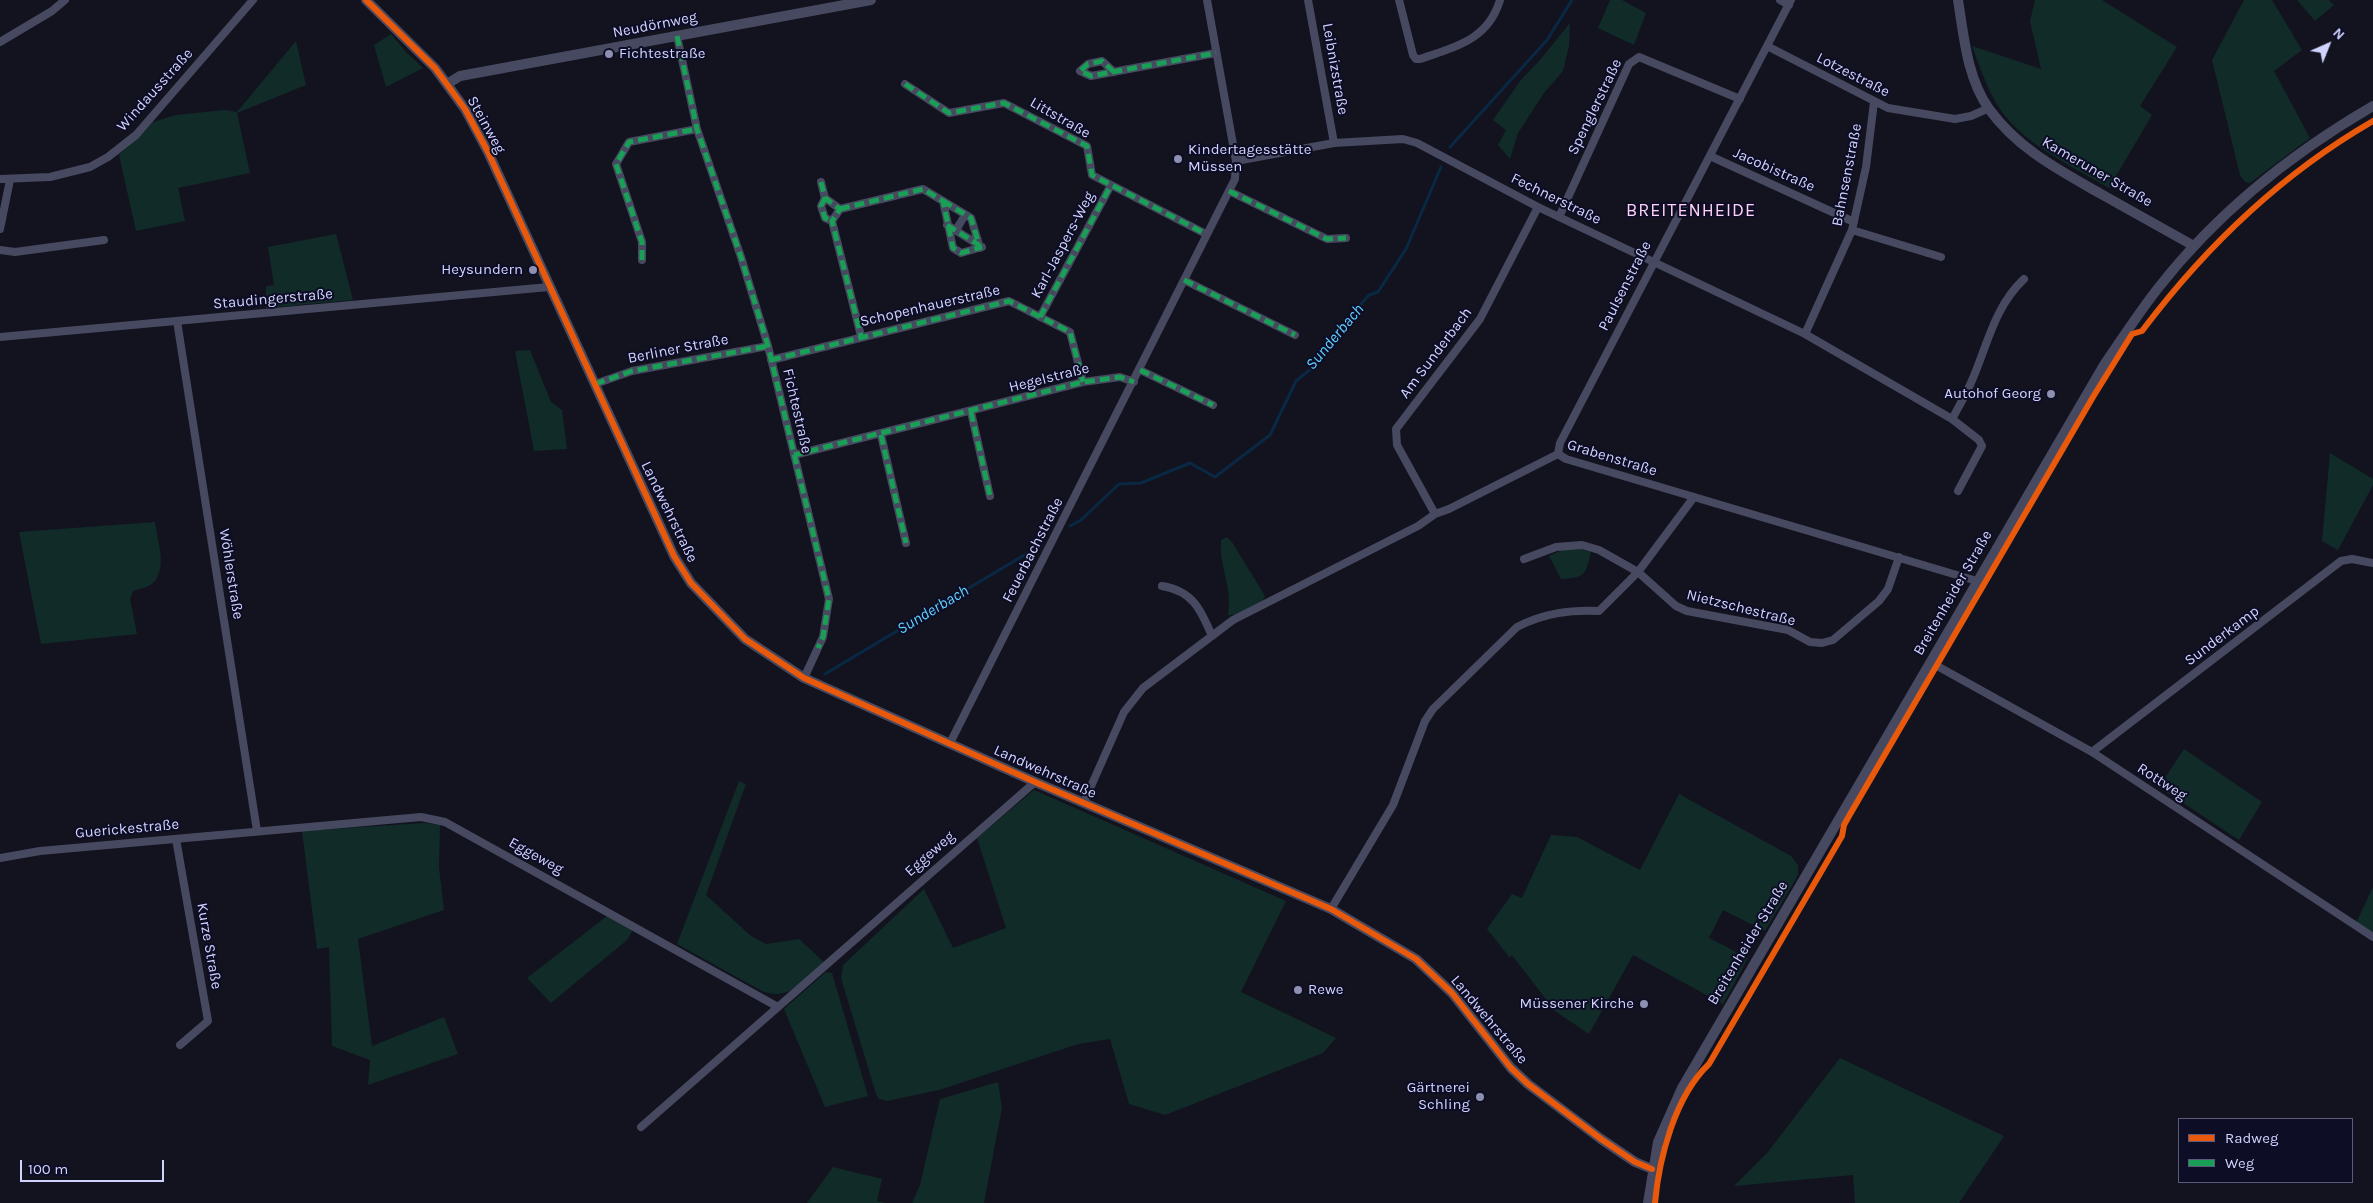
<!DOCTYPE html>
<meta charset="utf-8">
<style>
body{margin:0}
#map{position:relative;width:2373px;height:1203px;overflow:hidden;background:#13131f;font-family:Karla,sans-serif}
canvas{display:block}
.legend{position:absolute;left:2178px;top:1118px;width:175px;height:65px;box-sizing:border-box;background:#0d0d25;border:1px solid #5b5c7c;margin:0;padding:6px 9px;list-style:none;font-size:15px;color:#d1d3ff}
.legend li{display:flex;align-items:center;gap:10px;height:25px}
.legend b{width:25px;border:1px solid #5b5c7c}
.north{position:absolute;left:2303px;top:20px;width:50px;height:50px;-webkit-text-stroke:4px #0d0d25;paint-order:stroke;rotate:44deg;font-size:14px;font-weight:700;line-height:20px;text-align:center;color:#d1d3ff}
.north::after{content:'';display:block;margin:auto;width:18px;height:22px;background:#d1d3ff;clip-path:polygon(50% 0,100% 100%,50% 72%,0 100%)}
.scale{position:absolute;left:20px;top:1160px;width:144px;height:22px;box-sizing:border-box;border:2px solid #d1d3ff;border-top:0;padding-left:6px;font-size:15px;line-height:18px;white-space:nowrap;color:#d1d3ff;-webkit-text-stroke:4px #0d0d25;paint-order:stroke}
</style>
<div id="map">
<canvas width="2373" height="1203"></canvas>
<ul class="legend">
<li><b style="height:6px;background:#e8590c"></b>Radweg</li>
<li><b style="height:6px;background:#1a9f57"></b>Weg</li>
</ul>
<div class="north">N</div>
<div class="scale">100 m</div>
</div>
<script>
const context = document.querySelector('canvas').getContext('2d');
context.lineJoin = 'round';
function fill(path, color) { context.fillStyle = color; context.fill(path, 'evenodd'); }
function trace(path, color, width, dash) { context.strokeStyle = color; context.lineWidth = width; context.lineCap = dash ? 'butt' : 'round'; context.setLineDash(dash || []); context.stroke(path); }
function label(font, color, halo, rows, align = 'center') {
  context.font = font + ' Karla,sans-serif'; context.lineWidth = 4; context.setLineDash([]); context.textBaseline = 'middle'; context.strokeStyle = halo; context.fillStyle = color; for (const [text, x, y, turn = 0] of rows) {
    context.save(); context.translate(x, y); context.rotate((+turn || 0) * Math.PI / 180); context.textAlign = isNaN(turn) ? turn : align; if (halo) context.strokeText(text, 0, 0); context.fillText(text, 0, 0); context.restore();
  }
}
const green = new Path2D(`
 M1610,0H1622L1646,13L1634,45L1598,28Z
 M2035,0H2102L2177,47L2140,106L2152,115L2109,188C2070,165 2020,143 1996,103C1986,85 1979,65 1972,46L2041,69L2030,21Z
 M2244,0H2272L2302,50L2274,71L2310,138L2250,183L2245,182L2240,175L2212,60Z
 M2297,0H2329L2334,5L2315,21Z
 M1570,23L1569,46L1563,71L1544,93L1518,133L1510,159L1498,145L1506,130L1493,120L1520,81L1540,60Z
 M391,34L406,52L423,68L386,87L374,45Z
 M296,41L306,85L237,113L250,173L178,188L185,221L136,231L119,155L153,122L176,115L225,110L237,112Z
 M336,234L353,300L266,308V286L274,285L268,247Z
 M530,350L551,402L562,410L567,449L534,451L515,351Z
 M2330,453L2373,479V485L2338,550L2322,541Z
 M155,522C157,540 167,565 155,581C150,587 140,589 133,591L130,599L137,634L41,644L19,532Z
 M1227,537L1232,542L1265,596C1262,607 1239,615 1228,615C1233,587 1219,569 1221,540Z
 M1577,548L1591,552C1585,576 1586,577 1561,579L1549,556L1562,550Z
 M2184,749L2262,802L2239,840L2159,787Z
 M739,781L746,784L706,895L751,936L766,944L799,939L824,962C803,980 790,1002 762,991L677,944Z
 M1034,790L1286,901L1241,992L1336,1038L1323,1053L1165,1115L1129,1104L1110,1039L1078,1044L939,1090L887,1101L879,1099L876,1094L841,978L843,965L924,889L953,948L1006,928L977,838Z
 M1679,794L1791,856L1798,865V875L1765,931L1723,910L1709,938L1748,958L1723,1004L1633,955L1589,1034L1555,1011L1512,955L1510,958L1487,929L1512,894L1522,898L1551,835L1577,837L1640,870Z
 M424,823L440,825L439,867L444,910L358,939L372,1046L444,1017L458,1054L368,1085L370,1060L332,1046L329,947L317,949L302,831Z
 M2373,887V934L2356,923Z
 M607,916L633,930L627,940L551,1003L527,978Z
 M826,972L832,973L868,1096L825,1107L784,1009Z
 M1840,1058L2004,1136L1959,1203H1855L1853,1175L1734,1186L1767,1153Z
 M998,1082L1002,1108L984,1203H912L920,1185L940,1099Z
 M833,1167L882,1179L877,1201L886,1203H807Z`);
const stream = new Path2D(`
 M1450,147L1547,40L1572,0
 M1070,526L1081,520L1119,484L1141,483L1190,463L1215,477L1270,435L1296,381L1317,364L1353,313L1369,295L1378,292L1406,249L1441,167
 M825,674L1041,545`);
const minor = new Path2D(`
 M1308,0L1334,143
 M1399,0L1413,55L1416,59H1420C1455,47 1488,40 1500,0
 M1780,0L1789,5
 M677,36L697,129L741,257L768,346L829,599L823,637L804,678
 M0,42L52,11L65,0
 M1767,46L1888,108L1955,119L1971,116L1989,108
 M1114,72L1102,61L1088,64L1080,71L1091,76L1216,53
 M905,84L949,113L1004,103L1087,146L1092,175L1206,234
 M1710,156L1854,222
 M1236,161L1334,143L1403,139L1417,143L1538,207L1805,334L1952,419L1979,440L1982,446L1958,491
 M0,179L50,177L90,167L108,157L136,135L253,0
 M821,182L825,198L840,209L832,221L861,336
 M1229,191L1327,239L1346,238
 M825,198L821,206L825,218L832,221
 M943,201L971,218L980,248
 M840,209L923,189L943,201L953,248L961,253L982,247
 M1559,217L1629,64L1639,57L1740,99
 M947,225L979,245
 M0,229L10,180
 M956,230L965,215
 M1852,230L1941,257
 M0,250L15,252L104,240
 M642,260V242L616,164L629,142L697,129
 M1184,280L1295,335
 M1040,317L1111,185
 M177,321L257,831
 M1805,334L1852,230L1866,167L1874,102
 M0,337L549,287
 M771,360L1009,301L1070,332L1083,382
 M1140,370L1213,405
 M595,384L632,371L768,346
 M971,412L990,496
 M1952,419C1958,408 1965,396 1970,385C1987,348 1993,308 2024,279
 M881,435L906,543
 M1558,454L1560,443L1791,0
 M1558,454L1566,459L1977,581
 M794,455L1083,382L1120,377L1134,382
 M1435,514L1397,445L1396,429L1480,319L1538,207
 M1524,559L1556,547L1582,545L1599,550L1638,572L1676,606L1687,611L1788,630L1810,642L1822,643L1833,640L1879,601L1888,589L1899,557
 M1162,586C1193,591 1201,610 1212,636
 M1930,662L2092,752L2373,937
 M950,743L1235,179L1236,161L1207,0
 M2092,752L2341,561L2352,559L2373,563
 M1084,802L1124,712L1143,688L1233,620L1418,526L1435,514L1449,509L1558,454
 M176,839L208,1021L180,1045
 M0,858L40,851L421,817L445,822L778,1007
 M1331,909L1393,805L1425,721L1433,709L1517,627C1544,613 1569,610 1599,611L1638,572L1694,497
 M641,1127L1035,782`);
const tertiary = new Path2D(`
 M366,0L435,68L465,109L488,152L674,556L691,583L745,639L804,678L1035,782L1331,909L1416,959L1452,993L1511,1068L1528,1084L1601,1139L1635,1162L1652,1169
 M1958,0C1964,37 1967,78 1989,109C2018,149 2059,170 2101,194C2132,211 2163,229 2194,246
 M447,84L460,76L871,0
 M1648,1203L1658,1142L1682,1088L2104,365C2122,339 2139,312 2159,287C2217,213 2292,153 2373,106`);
const quiet = new Path2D(`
 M677,36L697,129L741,257L768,346L829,599L823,637L818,648
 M1114,72L1102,61L1088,64L1080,71L1091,76L1216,53
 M905,84L949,113L1004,103L1087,146L1092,175L1206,234
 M821,182L825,198L840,209L832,221L861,336
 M1229,191L1327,239L1346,238
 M825,198L821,206L825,218L832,221
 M943,201L971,218L980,248
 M840,209L923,189L943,201L953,248L961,253L982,247
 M947,225L979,245
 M642,260V242L616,164L629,142L697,129
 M1184,280L1295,335
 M1040,317L1111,185
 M771,360L1009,301L1070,332L1083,382
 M1140,370L1213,405
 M595,384L632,371L768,346
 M971,412L990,496
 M881,435L906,543
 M794,455L1083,382L1120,377L1134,382`);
const cycleway = new Path2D(`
 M366,0L435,68L465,109L488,152L674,556L691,583L745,639L804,678L1035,782L1331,909L1416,959L1452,993L1511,1068L1528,1084L1601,1139L1635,1162L1652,1169
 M1655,1203C1659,1158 1675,1096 1709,1064L1842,836L1844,825L1849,816L2093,397L2132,334L2142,331C2206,246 2281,174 2373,121`);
const markers = [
 [609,54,5,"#8e90b1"],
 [1178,159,5,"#8e90b1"],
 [533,270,5,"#8e90b1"],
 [2051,394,5,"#8e90b1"],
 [1298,990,5,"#8e90b1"],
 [1644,1004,5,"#8e90b1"],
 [1480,1097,5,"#8e90b1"]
];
const streetNames = [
 ["Neudörnweg",655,25,-11],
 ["Leibnizstraße",1335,69,80],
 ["Lotzestraße",1853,75,27],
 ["Windausstraße",155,90,-48],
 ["Spenglerstraße",1595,107,-64],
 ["Littstraße",1060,118,30],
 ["Steinweg",486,125,61],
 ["Jacobistraße",1774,170,24],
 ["Kameruner Straße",2097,172,30],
 ["Bahnsenstraße",1847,175,-79],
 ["Fechnerstraße",1556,199,26],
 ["Karl-Jaspers-Weg",1063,245,-62],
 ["Paulsenstraße",1625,286,-63],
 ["Staudingerstraße",273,299,-5],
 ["Schopenhauerstraße",930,306,-13],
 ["Berliner Straße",678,349,-11],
 ["Am Sunderbach",1436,353,-53],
 ["Hegelstraße",1049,378,-14],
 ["Fichtestraße",797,411,77],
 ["Grabenstraße",1612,458,17],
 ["Landwehrstraße",669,512,64],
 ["Feuerbachstraße",1033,550,-63],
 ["Wöhlerstraße",231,574,81],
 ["Breitenheider Straße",1953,593,-60],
 ["Nietzschestraße",1741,608,14],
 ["Sunderkamp",2222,636,-37],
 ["Landwehrstraße",1045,772,24],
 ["Rottweg",2162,782,33],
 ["Guerickestraße",127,829,-5],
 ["Eggeweg",930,854,-41],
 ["Eggeweg",536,856,29],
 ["Breitenheider Straße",1748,943,-59],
 ["Kurze Straße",209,946,80],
 ["Landwehrstraße",1489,1020,50]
];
const poiNames = [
 ["Fichtestraße",619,54,"left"],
 ["Kindertagesstätte",1188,150,"left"],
 ["Müssen",1188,167,"left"],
 ["Heysundern",523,270],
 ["Autohof Georg",2041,394],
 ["Rewe",1308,990,"left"],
 ["Müssener Kirche",1634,1004],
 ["Gärtnerei",1470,1088],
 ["Schling",1470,1105]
];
const waterNames = [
 ["Sunderbach",1335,337,-50],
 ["Sunderbach",933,610,-31]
];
const quarterNames = [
 ["BREITENHEIDE",1691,211]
];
fill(green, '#102b28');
trace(stream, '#092844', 3);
trace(minor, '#474960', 8);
trace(tertiary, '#474960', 10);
trace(quiet, '#1a9f57', 5, [10, 5]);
trace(cycleway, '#e8590c', 6);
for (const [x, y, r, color] of markers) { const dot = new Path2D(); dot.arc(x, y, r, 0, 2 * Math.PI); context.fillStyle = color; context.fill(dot); trace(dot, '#0d0d25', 2); }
label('15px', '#d1d3ff', '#0d0d25', streetNames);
label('15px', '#d1d3ff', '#0d0d25', poiNames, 'right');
label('italic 16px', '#5fcfff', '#0d0d25', waterNames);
context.letterSpacing = '1px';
label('18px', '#ffd3f6', '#0d0d25', quarterNames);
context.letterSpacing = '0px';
</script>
